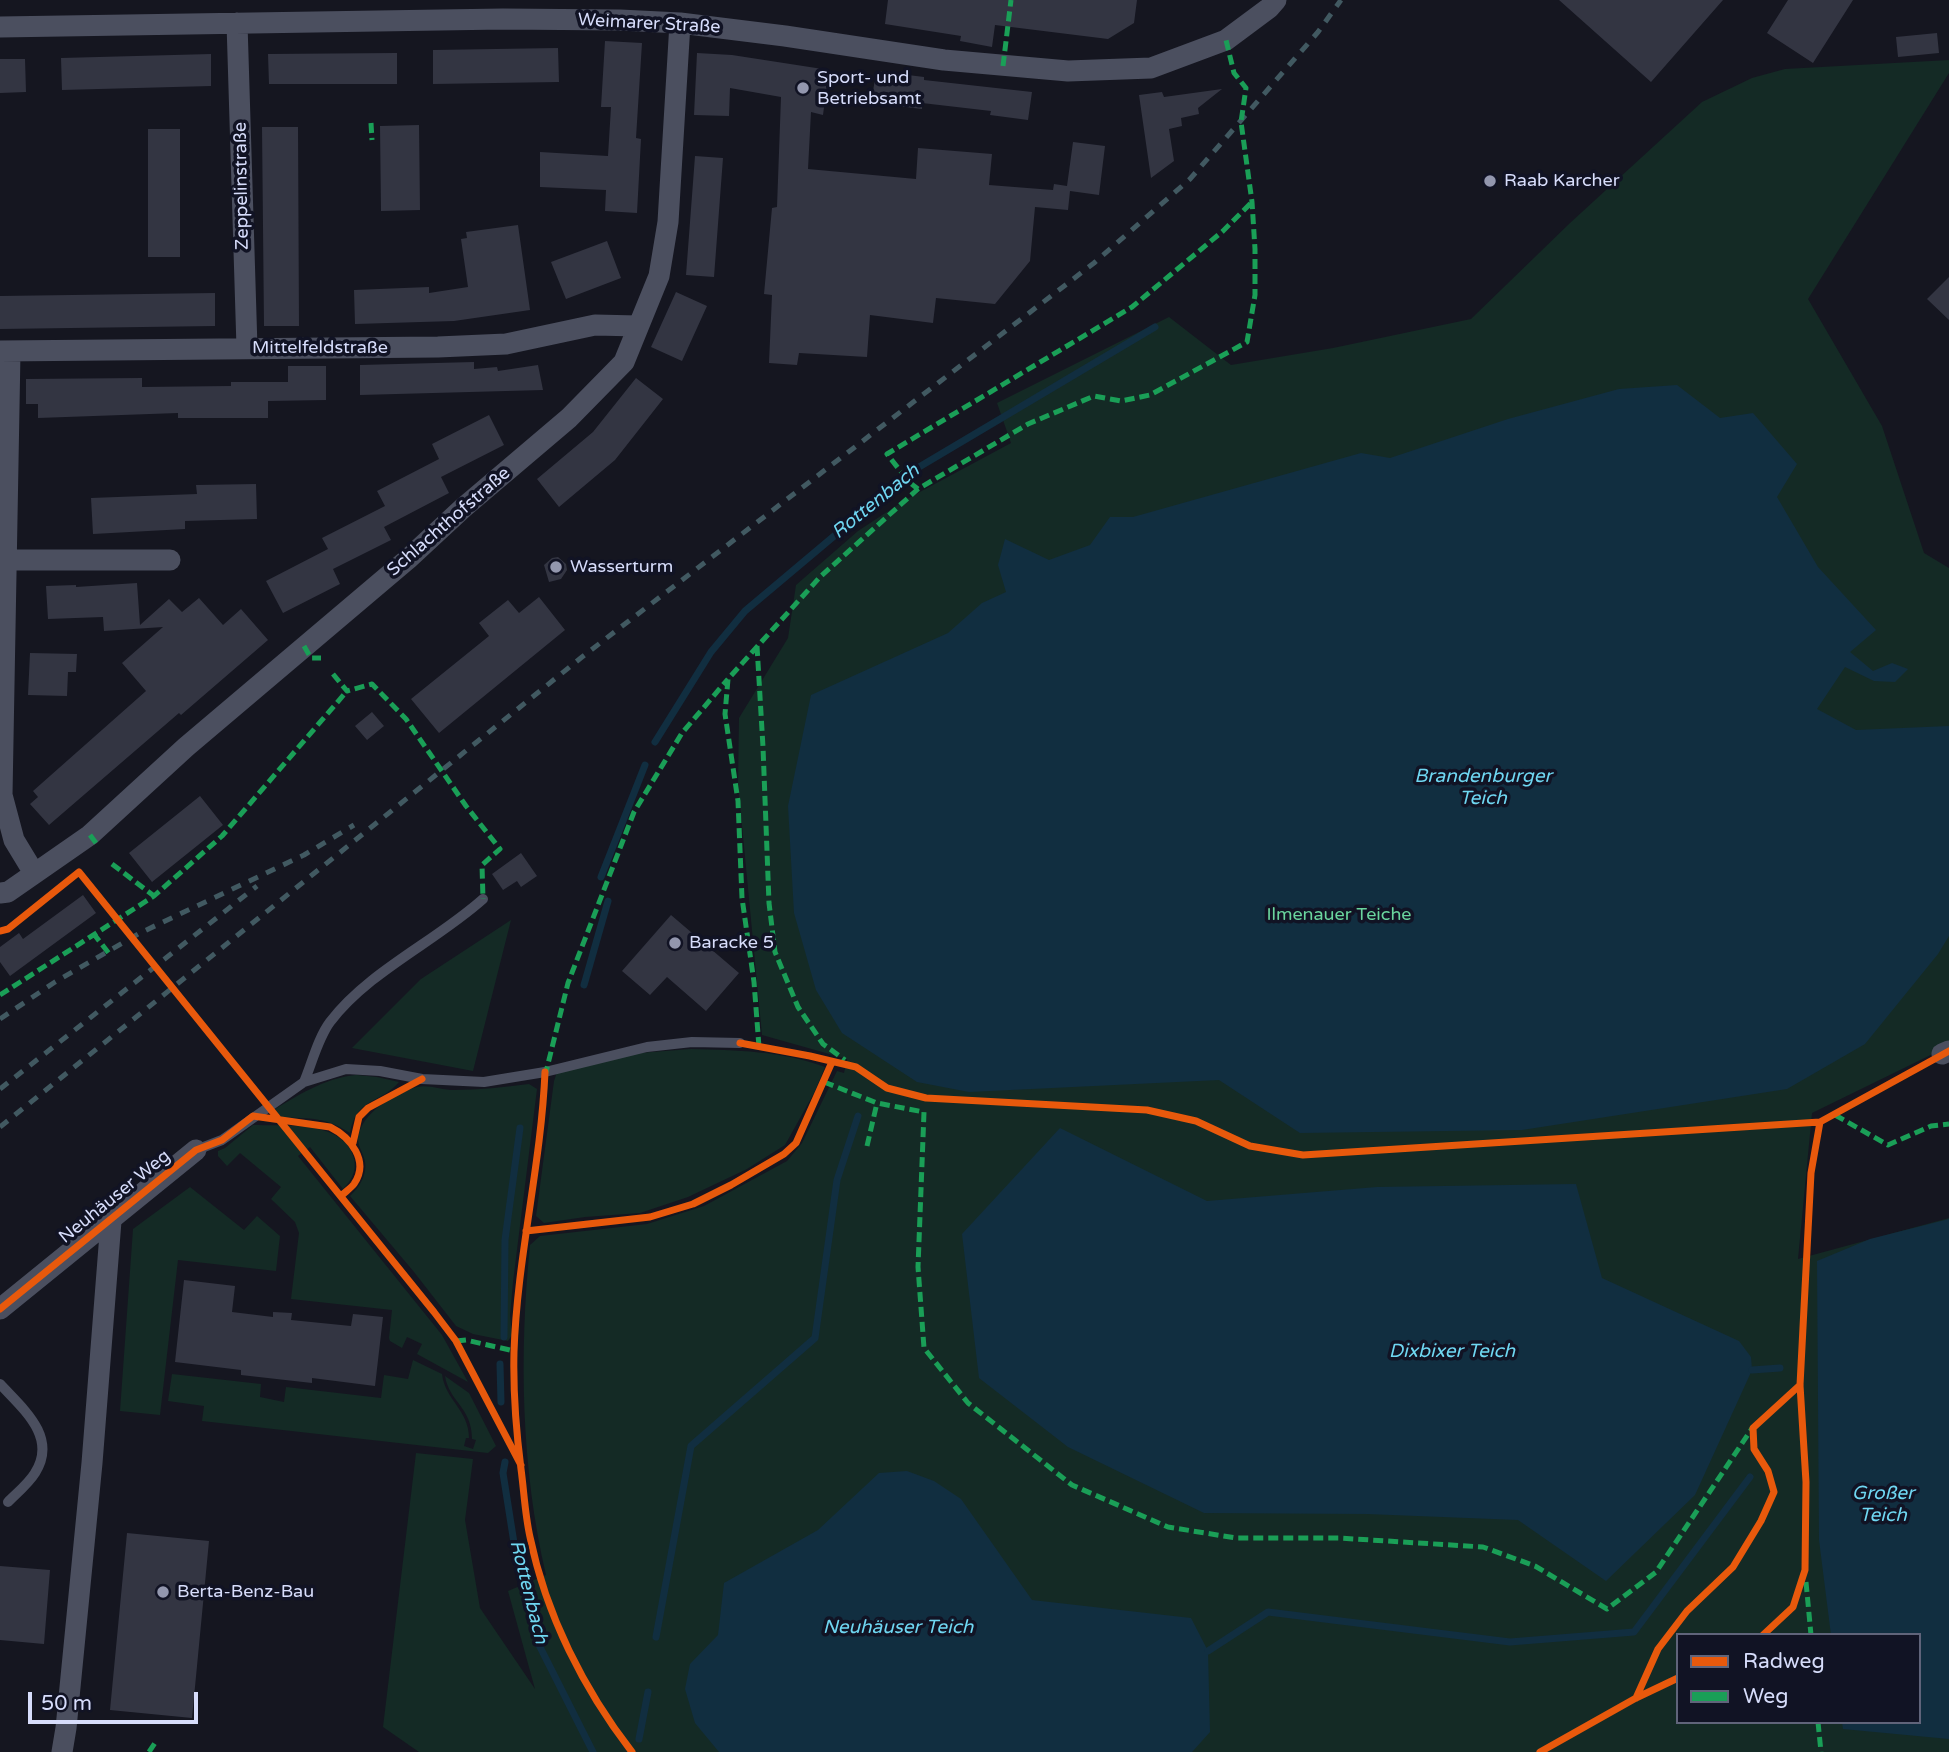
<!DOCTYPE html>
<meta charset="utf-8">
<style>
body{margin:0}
#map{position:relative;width:1949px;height:1752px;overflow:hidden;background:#151620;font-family:"Varela Round",sans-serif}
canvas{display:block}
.legend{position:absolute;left:1676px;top:1633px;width:245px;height:91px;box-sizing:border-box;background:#111324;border:2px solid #60647a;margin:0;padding:9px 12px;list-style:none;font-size:21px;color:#d7ddfb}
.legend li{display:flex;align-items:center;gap:14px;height:35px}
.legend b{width:35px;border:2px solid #60647a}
.scale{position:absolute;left:28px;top:1692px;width:170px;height:32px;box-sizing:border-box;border:4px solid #d7ddfb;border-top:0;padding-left:9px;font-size:21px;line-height:24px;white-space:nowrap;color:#d7ddfb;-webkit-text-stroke:5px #111324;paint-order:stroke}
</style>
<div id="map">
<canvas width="1949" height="1752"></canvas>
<ul class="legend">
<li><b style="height:9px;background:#e8590c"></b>Radweg</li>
<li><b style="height:9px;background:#1a9f57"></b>Weg</li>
</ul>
<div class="scale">50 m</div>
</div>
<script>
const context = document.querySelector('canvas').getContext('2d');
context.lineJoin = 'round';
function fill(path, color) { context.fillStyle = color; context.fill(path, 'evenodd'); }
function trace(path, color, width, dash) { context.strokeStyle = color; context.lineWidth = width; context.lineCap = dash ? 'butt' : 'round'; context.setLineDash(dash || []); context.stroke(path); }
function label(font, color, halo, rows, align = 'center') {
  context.font = font + ' "Varela Round",sans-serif'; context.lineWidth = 7; context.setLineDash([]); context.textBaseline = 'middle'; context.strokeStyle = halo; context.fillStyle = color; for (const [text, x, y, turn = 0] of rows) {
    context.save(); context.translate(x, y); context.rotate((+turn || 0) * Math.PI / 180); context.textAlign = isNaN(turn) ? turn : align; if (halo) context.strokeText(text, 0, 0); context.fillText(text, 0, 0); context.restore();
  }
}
const green = new Path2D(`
 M1949,60V73L1808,299L1882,426L1924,553L1949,568V1046L1812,1113L1798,1259L1949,1218V1752H419L383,1727L416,1453L473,1459L465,1520L480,1608L535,1689L508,1591L546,1575C521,1468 519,1354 530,1245L540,1236L647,1224L704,1206L787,1161L802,1143L837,1071L844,1073L847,1059L762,1035L738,783L739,718L788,638L796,585L858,531L905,500L1011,443L997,403L1169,317L1231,365L1333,348L1471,319L1570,223L1702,102L1752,78L1785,69ZM1678,1635H1919V1722H1678Z
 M511,920L473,1071L352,1048L421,979Z
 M691,1049C735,1050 783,1051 825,1067L814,1093L785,1145L747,1169L688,1197L640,1213L585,1217L544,1223L536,1216L554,1081L557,1072L639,1053Z
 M356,1075L377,1077L399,1082C381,1104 356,1097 350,1133C323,1115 306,1119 274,1117L270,1112C297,1096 324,1078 356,1075Z
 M529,1084L537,1089L513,1282L510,1315L512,1335L508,1341L473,1334L456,1326L414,1272L350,1196C360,1187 369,1172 364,1158C362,1151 358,1146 358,1138C361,1113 395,1093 417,1087C427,1084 443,1090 454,1090C479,1090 504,1087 529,1084Z
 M253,1125C283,1126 346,1120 354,1159C357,1171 351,1181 343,1189L310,1147L298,1156L442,1335L468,1382L417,1354L422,1344L407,1337L402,1348L390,1341L389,1338L392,1310L291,1299L299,1233L295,1222L271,1199L281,1187L240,1153L227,1166L218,1156V1151L225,1148Z
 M190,1187L244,1230L257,1216L280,1236L276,1271L178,1260L160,1415L120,1411L133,1229Z
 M413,1360L442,1374C445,1400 469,1410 469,1438H466L464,1446L473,1449L476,1440L472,1439C472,1407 449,1402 445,1376L469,1393L496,1446L488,1453L202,1421L204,1406L168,1401L172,1374L261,1384L260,1397L284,1402L286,1387L381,1398L384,1375L408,1379Z`);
const water = new Path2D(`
 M1677,385L1720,418L1753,413L1797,464L1777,497L1818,567L1876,630L1850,652L1873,671L1892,663L1908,669L1895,682L1874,681L1845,667L1817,709L1856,730L1949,726V936L1938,954L1865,1044L1787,1089L1522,1130L1300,1133L1219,1080L969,1092L917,1082L842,1033L816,990L794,913L788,806L811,695L948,633L982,603L1006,592L998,565L1005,539L1049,560L1090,545L1110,517H1133L1361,453L1390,458L1508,419L1619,389Z
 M1060,1128L1207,1201L1377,1187L1576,1184L1602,1278L1739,1341L1751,1357L1752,1370L1695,1495L1606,1581L1518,1520L1367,1514L1204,1513L1068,1447L979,1378L962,1234Z
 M1949,1219V1739L1843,1729L1842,1722H1919V1635H1831L1819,1540L1817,1261L1870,1239Z
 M907,1471L934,1481L961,1499L1032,1600L1191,1618L1208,1651L1210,1732L1192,1752H719L695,1723L685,1689L690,1664L718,1635L724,1583L818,1530L879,1473Z`);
const stream = new Path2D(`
 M655,742L711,652L745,611L909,473L1155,327
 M601,877L645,765
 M584,985L608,901
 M504,1337L505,1240L520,1128
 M500,1364L501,1402
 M1752,1370L1780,1368
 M505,1462L503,1473L517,1562L537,1641L593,1752
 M656,1637L691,1446L815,1338L837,1180L858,1116
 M1208,1651L1268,1612L1510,1642L1634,1632L1750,1477
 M639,1739L648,1692`);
const building = new Path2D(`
 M888,0H1137L1134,23L1108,39L995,25L992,47L960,41L961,36L885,24Z
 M1559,0H1723L1651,82Z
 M1788,0H1853L1813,63L1767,33Z
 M1937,33L1939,53L1898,57L1896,37Z
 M605,41L642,43L636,138L641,139L637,213L605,211L606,190L540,187V152L608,156L611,107H601Z
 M558,48L559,82L433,84V50Z
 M397,53V84H269L268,54Z
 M697,53L732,55L829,70L823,115L811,112L808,169L916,179L918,148L992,154L989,185L1053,190L1054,184L1067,186L1073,142L1105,146L1099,195L1070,191L1068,210L1035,207L1030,261L995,304L936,298L933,323L870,315L867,357L799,353L797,365L769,363L772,295L764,294L772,208L777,207L781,97L730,88L729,116L694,115Z
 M211,54V86L62,90L61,58Z
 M0,59H25L26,92L0,93Z
 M876,71L924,77V80L1032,92L1028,120L990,115L991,111L922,103V109L889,105L890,101L872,99Z
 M1222,89L1198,108L1199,114L1181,118L1182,126L1169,129L1174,161L1151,178L1139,95L1162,92L1164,97Z
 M419,125L420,210L381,211L380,126Z
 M262,127H298L299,326H264Z
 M148,129H180V257H148Z
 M695,156L723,158L714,277L686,275Z
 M518,225L530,310L454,321L355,324L354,290L429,287V293L468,287L461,239L467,238L466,232Z
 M607,241L621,278L566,299L551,262Z
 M1949,277V320L1927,299Z
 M676,292L707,306L682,361L651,347Z
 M215,293V326L0,329V296Z
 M474,362V369L497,367L498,371L538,365L543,390L360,395V365Z
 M288,366H326V400L268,401V418H178V413L38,418V404H26V379L142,378V387L231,386V382H288Z
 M636,378L663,399L615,460L559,507L537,479L593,432Z
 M489,415L504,445L441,477L449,493L384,527L391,540L333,569L340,584L283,613L266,581L328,549L322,538L385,506L377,491L439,459L432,444Z
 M256,484L257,519L185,521V529L93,534L91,498L197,494L196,485Z
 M558,557L566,564L567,570L561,579L549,582L544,565L552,558Z
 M137,583L140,625L169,599L182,612L199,598L223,625L241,609L268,640L181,715L179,713L49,825L30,804L38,797L33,791L146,691L122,663L163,627L104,631L103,617L48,619L46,586L76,585V587Z
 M539,597L565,630L439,733L411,699L489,636L479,623L508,600L519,613Z
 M30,653L77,654L76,672H68L67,696L28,695Z
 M372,712L384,726L367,740L355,726Z
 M200,796L223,825L152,882L129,853Z
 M521,853L537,876L521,887L517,881L503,890L492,874Z
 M83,895L96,913L10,976L0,962V947L19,933L23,939Z
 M671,915L739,973L706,1011L667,977L650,995L622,971Z
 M184,1280L235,1286L232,1312L273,1317V1312L292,1313L291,1320L351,1326L353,1314L383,1317L375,1386L312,1378V1383L241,1375V1370L175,1362Z
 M127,1533L209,1541L192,1718L110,1710Z
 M0,1566L50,1570L44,1644L0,1640Z`);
const lane = new Path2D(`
 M304,1082C312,1063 318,1038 330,1022C369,971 435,942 483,899
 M196,1150L222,1140L304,1082L346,1069L380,1071L422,1079L484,1082L545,1072L647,1047L692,1042L740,1043
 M0,1384C23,1409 58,1437 35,1473C29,1483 17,1493 8,1502`);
const street = new Path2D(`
 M237,23L247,348
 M0,27L503,19L620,20L680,23L785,36L944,60L1068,71L1151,68L1226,40L1269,8L1276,0
 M0,351L438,347L506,344L595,325L638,326
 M10,352L2,795L14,840L34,873
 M7,560H170
 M0,893L8,892L90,835L186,747L408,559L463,508L569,418L624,362L659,276L668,222L680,23
 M1942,1054L1949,1051
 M0,1309L196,1150
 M62,1752L66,1728L92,1463L111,1221`);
const rail = new Path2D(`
 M0,1019L55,982L140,933L304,855L354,825
 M0,1089L257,886
 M0,1127L582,657L1094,263L1190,179L1318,32L1341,0`);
const quiet = new Path2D(`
 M1003,66L1011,0
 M371,123L372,140
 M918,489L909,482L887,454L1132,307L1223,231L1252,202
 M304,646L311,658H321
 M757,646L763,747L769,903L775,952L798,1007L823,1044L845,1060
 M333,674L347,691L372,684L406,719L466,806L500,849L482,865L483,899
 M90,835L99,847
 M112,864L154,896
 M93,933L111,956
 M0,995L154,896L222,836L347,691
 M759,1047L754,982L742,898L738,801L725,714L728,679L820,577L918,489L1028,424L1094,396L1121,401L1150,395L1247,342L1255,295V249L1252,202L1241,122L1246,88L1234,73L1226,40
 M545,1076L568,983L634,812L682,733L728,679
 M824,1082L877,1103L924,1112L918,1267L924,1348L968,1403L1072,1485L1168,1527L1236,1538H1339L1483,1547L1535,1566L1607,1609L1656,1572L1753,1427
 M1835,1115L1888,1145L1931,1126L1949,1124
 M867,1146L877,1103
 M456,1341L466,1340L514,1351
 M1806,1582L1811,1635
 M1818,1722L1821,1752
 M149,1752L157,1740`);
const cycleway = new Path2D(`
 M0,931L8,929L79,872L434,1312L456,1341L521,1465
 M740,1043L810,1056L856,1067L887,1088L926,1098L1147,1110L1196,1121L1250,1146L1303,1155L1820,1122L1949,1051
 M545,1072C541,1166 517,1258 514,1352C513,1391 516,1430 521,1469C524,1491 525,1515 530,1537C546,1615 584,1690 632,1752
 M353,1143L359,1117L368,1108L422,1079
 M526,1231L650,1217L693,1204L731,1185L784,1154L796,1143L832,1062
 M0,1309L196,1150L222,1140L253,1116L330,1127C350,1137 370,1161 354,1184C351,1188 345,1192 341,1196
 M1763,1635L1793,1607L1805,1570L1806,1482L1800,1385L1811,1173L1820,1122
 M1636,1698L1658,1649L1687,1611L1733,1567L1761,1521L1774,1492L1768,1471L1754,1449L1753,1428L1800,1385
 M1540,1752L1636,1698L1678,1678`);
const markers = [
 [803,88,7,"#9397ae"],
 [1490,181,7,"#9397ae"],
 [556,567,7,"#9397ae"],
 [675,943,7,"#9397ae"],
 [163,1592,7,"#9397ae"]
];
const streetNames = [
 ["Weimarer Straße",649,24,3],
 ["Zeppelinstraße",242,186,-91],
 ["Mittelfeldstraße",320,348],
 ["Schlachthofstraße",449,522,-41],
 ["Neuhäuser Weg",115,1197,-39]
];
const poiNames = [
 ["Sport- und",817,78],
 ["Betriebsamt",817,99],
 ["Raab Karcher",1504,181],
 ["Wasserturm",570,567],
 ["Baracke 5",689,943],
 ["Berta-Benz-Bau",177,1592]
];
const parkNames = [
 ["Ilmenauer Teiche",1339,915]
];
const waterNames = [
 ["Rottenbach",876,502,-39],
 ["Brandenburger",1483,777],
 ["Teich",1483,799],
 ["Dixbixer Teich",1452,1352],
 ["Großer",1883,1494],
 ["Teich",1883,1516],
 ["Rottenbach",528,1592,76],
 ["Neuhäuser Teich",898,1628]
];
fill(green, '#142a25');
fill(water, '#112e40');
trace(stream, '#112e40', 7);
fill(building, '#333542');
trace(lane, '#4b4f5f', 10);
trace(street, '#4b4f5f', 21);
trace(rail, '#415961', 5, [10, 9]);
trace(quiet, '#1a9f57', 5, [10, 5]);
trace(cycleway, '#e8590c', 7);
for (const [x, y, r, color] of markers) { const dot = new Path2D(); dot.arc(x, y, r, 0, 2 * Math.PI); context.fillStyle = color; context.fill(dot); trace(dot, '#111324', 2.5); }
label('18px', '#d7ddfb', '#111324', streetNames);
label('18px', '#d7ddfb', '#111324', poiNames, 'left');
label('18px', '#6ad59e', '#111324', parkNames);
label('italic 19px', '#6fd7f2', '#111324', waterNames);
</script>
